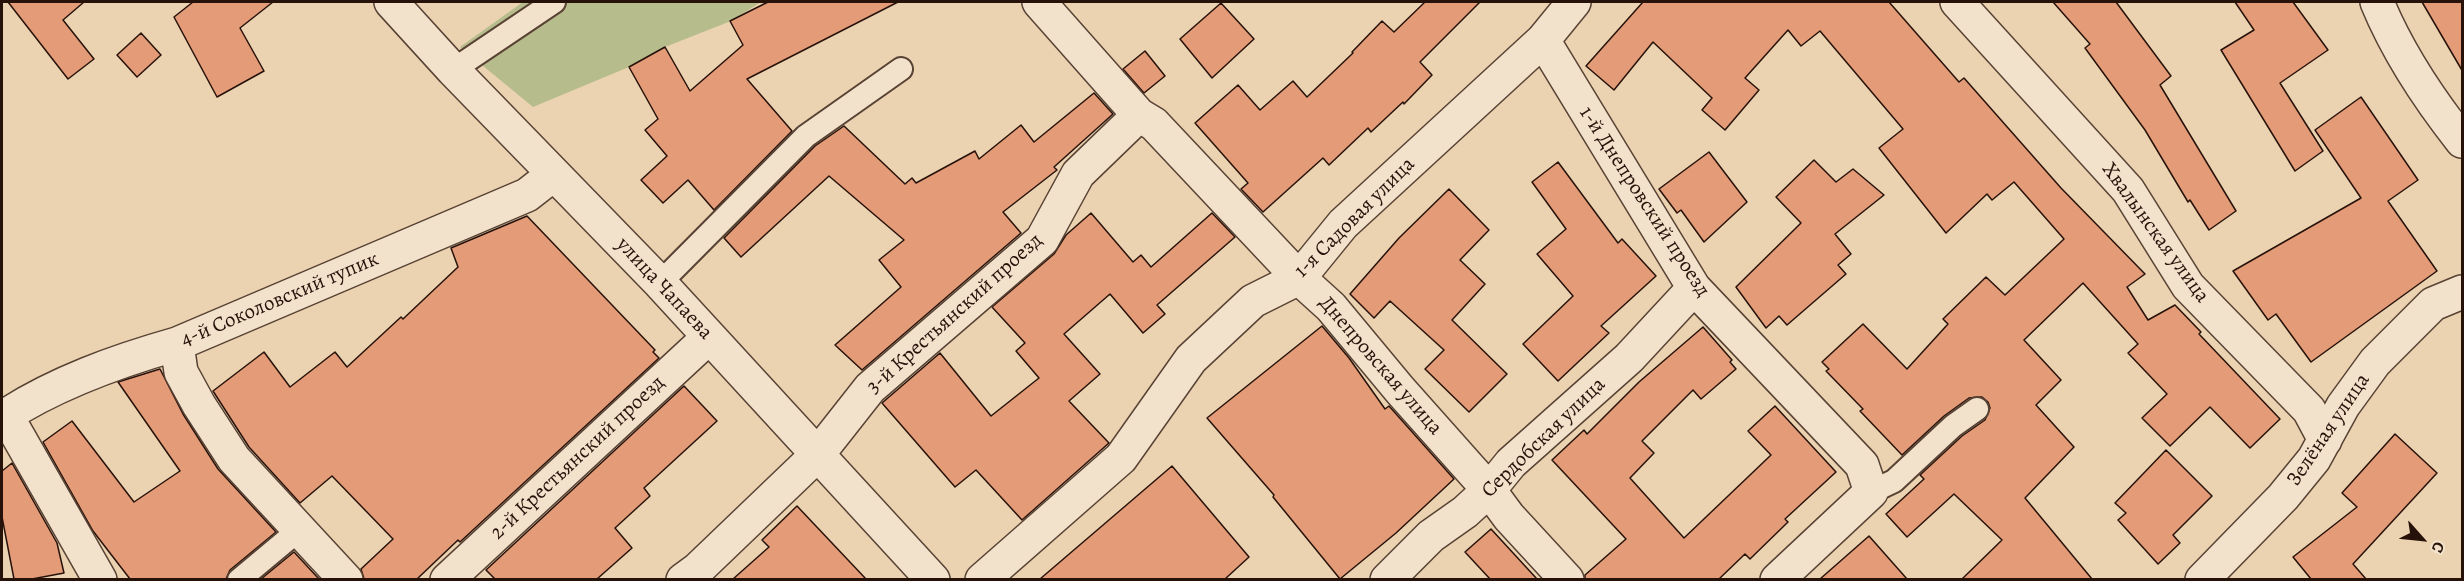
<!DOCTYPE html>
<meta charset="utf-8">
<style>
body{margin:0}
#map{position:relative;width:2464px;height:581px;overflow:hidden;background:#ebd3b1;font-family:Alegreya,serif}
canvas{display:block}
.frame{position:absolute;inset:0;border:3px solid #27120a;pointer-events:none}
.north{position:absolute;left:2392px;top:509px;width:60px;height:60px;-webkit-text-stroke:4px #f2e2cc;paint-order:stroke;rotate:117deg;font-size:16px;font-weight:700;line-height:24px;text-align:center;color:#27120a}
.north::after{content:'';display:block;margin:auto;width:21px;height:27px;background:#27120a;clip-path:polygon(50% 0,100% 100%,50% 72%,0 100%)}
</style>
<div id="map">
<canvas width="2464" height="581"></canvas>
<div class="frame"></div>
<div class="north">С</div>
</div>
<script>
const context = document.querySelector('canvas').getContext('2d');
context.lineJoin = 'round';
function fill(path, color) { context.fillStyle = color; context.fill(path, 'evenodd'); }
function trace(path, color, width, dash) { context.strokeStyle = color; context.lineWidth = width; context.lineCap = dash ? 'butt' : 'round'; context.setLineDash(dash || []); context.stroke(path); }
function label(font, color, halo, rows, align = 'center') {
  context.font = font + ' Alegreya,serif'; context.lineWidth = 4.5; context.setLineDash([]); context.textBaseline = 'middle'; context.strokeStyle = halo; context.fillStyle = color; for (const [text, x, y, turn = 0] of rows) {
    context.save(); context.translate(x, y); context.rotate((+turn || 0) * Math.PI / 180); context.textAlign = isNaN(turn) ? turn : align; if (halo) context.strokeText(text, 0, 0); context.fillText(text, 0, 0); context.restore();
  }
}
const green = new Path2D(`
 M523,2H761L731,21L665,47L629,67L533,107L460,47Z`);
const building = new Path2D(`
 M8,2H84L63,20L94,59L68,79Z
 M193,2H273L240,28L264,71L217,97L174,17Z
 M768,2H898L747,79L792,131L714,210L688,180L663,203L641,180L667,156L645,130L658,119L629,67L665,47L690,91L743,45L730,21Z
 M1425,2H1480L1420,62L1432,75L1404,104L1403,102L1371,132L1368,128L1329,165L1323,158L1263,212L1241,189L1248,183L1195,123L1238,85L1260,110L1293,81L1307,97L1353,53L1352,52L1382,21L1394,32Z
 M1643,2H1889L1959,82L1964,78L2061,188L2145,274L2127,287L2148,320L2175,305L2201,332L2199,334L2280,419L2250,448L2210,407L2170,446L2142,418L2167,394L2128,353L2138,344L2083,283L2024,340L2061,380L2036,405L2074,447L2025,498L2092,579H1962L2002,540L1954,494L1907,537L1886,514L1924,479L1920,475L1962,436L1985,420L1990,408L1988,402L1982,397L1969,398L1944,416L1902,455L1860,411L1863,409L1826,371L1829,369L1822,362L1863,324L1907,369L1948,324L1943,319L1986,277L2005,295L2064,239L2014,182L1992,200L1987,194L1946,233L1879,148L1903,129L1820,31L1801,46L1788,30L1745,78L1759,90L1725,130L1702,110L1712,98L1653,42L1614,90L1586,66Z
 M2053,2H2116L2171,76L2160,85L2236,211L2209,230L2190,200L2188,202L2145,130L2085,48L2090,44Z
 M2235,2H2293L2328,50L2280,83L2323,151L2295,171L2221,50L2254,30Z
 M2422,2H2463V72Z
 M1221,3L1254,39L1212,78L1180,39Z
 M141,33L161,55L137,77L117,55Z
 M1145,51L1165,76L1144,93L1123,69Z
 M1094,93L1113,114L1054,167L1057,170L1003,212L1021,233L862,370L835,345L901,287L879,260L904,240L829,176L741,257L724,238L815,146L844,126L905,184L912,178L916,183L975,151L979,159L1021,125L1034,142Z
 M2361,97L2418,180L2388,201L2437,271L2311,362L2276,314L2268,320L2233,271L2361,198L2315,130Z
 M1709,152L1747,202L1704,242L1681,210L1677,213L1659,189Z
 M1814,160L1836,182L1853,169L1884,195L1835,234L1851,254L1838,265L1846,274L1787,325L1779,316L1766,328L1736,287L1801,223L1776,197Z
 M1558,162L1618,243L1622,239L1656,276L1601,326L1609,333L1558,381L1523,344L1573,296L1537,254L1566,229L1532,182Z
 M1449,189L1489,230L1460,260L1485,284L1452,320L1507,374L1469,412L1425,369L1444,350L1390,301L1374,318L1350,294L1399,238Z
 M1091,213L1133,262L1141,255L1151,267L1212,213L1235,237L1157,305L1165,314L1143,333L1110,294L1064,334L1100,374L1069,401L1109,443L1022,520L976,470L955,487L882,403L940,353L991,416L1039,378L1016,351L1025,343L992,307L1054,254L1066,235Z
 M527,216L655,350L653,352L659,358L460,542L458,540L417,579H364L361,569L393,539L332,476L300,503L249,447L213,391L264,352L290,387L335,352L347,367L401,317L403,319L458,267L451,248Z
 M1322,326L1349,358L1385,409L1389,406L1454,479L1396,533L1340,579L1273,497L1274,495L1207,418Z
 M1703,327L1732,360L1730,362L1736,369L1701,399L1693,390L1642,441L1654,453L1630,478L1684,538L1771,455L1748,431L1775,406L1836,472L1785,519L1788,522L1750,559L1745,554L1719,579H1585V575L1626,539L1552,460L1584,430L1587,434L1639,382Z
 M160,369L183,414L218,469L276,532L230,570L226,579H130L93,531L43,442L72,421L134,502L180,471L118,382Z
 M684,386L717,421L644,488L650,496L615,528L632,548L597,579H495L486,570Z
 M2395,434L2437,473L2353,564L2366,579H2311L2293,557L2357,507L2342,493Z
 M2166,450L2212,496L2173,535L2180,543L2158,564L2118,520L2126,513L2115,503Z
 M12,463L57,543L64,573L32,579H14L2,517V471Z
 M1172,466L1249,557L1225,579H1040Z
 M797,506L866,579H733L769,547L762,540Z
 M1491,529L1537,579H1490L1465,552Z
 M1869,536L1907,579H1820Z
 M294,552L319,579H261Z`);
const lane = new Path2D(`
 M453,70L554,2
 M660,283L806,136L901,69
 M1871,492L1894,481L1953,426L1977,409
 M239,580L300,529`);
const street = new Path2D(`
 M391,2L453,70L660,283L933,580
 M1039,2L1139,115L1154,124L1299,278L1331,307L1400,390L1489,490L1509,517L1567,580
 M1957,2L2128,190L2188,286L2309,410L2325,440
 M2377,2C2398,53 2428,98 2462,141
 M1543,40L1694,288L1862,465L1871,492L1777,580
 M177,344L181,372L199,405L234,459L346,580
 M6,415L100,580
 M2,418C55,383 117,361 177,344L527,195L554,174
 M447,580L709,337
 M683,580L698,569L818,454L870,388L1042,240L1078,174L1139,115
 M982,580L1121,458L1191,359L1253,301L1299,278L1343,224L1543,40L1574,2
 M1387,580L1431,536L1465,512L1489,490L1511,463L1629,358L1694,288
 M2202,580L2283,497L2314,459L2343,406L2375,362L2433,304L2462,292`);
const streetNames = [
 ["1-й Днепровский проезд",1644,202,57],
 ["1-я Садовая улица",1355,218,-45],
 ["Хвалынская улица",2155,233,54],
 ["улица Чапаева",664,289,47],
 ["4-й Соколовский тупик",280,300,-23],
 ["3-й Крестьянский проезд",955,314,-42],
 ["Днепровская улица",1380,366,49],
 ["Зелёная улица",2329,430,-56],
 ["Сердобская улица",1544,438,-44],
 ["2-й Крестьянский проезд",578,458,-43]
];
fill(green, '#b7bc8c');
fill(building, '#e49b77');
trace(building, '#27120a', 1.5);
trace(lane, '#584234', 26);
trace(street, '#584234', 36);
trace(lane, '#f2e2cc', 22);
trace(street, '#f2e2cc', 33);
label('21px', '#27120a', '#f2e2cc', streetNames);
</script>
